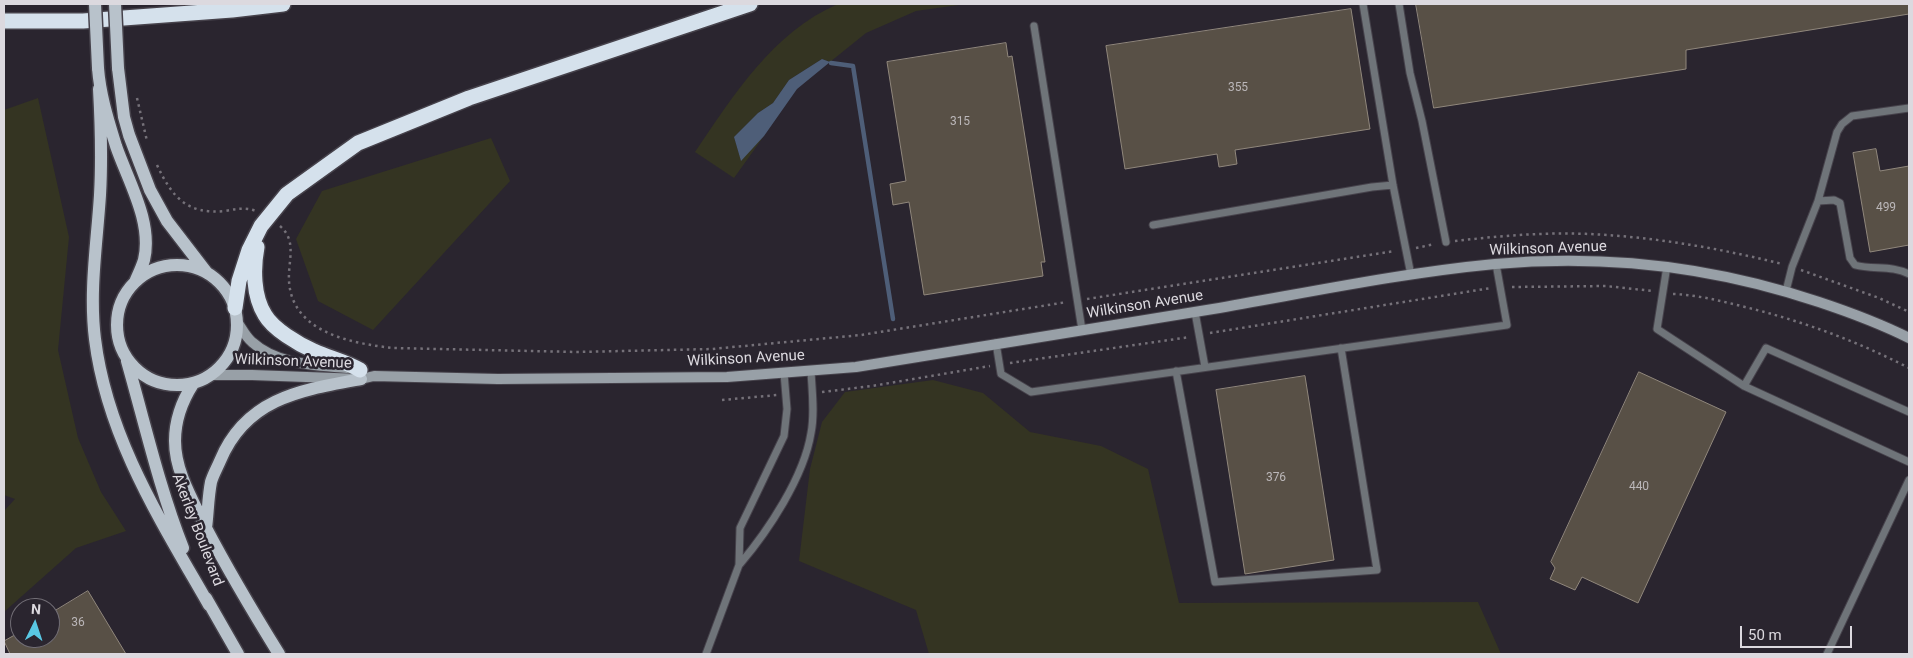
<!DOCTYPE html>
<style>
body{margin:0}
#map{position:relative;width:1913px;height:658px;overflow:hidden;background:#2a252f;font-family:Roboto,sans-serif}
canvas{display:block}
.frame{position:absolute;inset:0;border:5px solid #dcd9df;pointer-events:none}
.north{position:absolute;left:10px;top:598px;width:50px;height:50px;box-sizing:border-box;background:#2a252f;border:1px solid #716d75;border-radius:50%;rotate:4deg;font-size:14px;font-weight:700;line-height:20px;text-align:center;color:#dcd9df}
.north::after{content:'';display:block;margin:auto;width:18px;height:22px;background:#59c8e4;clip-path:polygon(50% 0,100% 100%,50% 72%,0 100%)}
.scale{position:absolute;left:1740px;top:626px;width:112px;height:22px;box-sizing:border-box;border:2px solid #dcd9df;border-top:0;padding-left:6px;font-size:15px;line-height:18px;white-space:nowrap;color:#dcd9df;-webkit-text-stroke:4px #2a252f;paint-order:stroke}
</style>
<div id="map">
<canvas width="1913" height="658"></canvas>
<div class="frame"></div>
<div class="north">N</div>
<div class="scale">50 m</div>
</div>
<script>
const context = document.querySelector('canvas').getContext('2d');
context.lineJoin = 'round';
function fill(path, color) { context.fillStyle = color; context.fill(path, 'evenodd'); }
function trace(path, color, width, dash) { context.strokeStyle = color; context.lineWidth = width; context.lineCap = dash ? 'butt' : 'round'; context.setLineDash(dash || []); context.stroke(path); }
function label(font, color, halo, rows, align = 'center') {
  context.font = font + ' Roboto,sans-serif'; context.lineWidth = 5; context.setLineDash([]); context.textBaseline = 'middle'; context.strokeStyle = halo; context.fillStyle = color; for (const [text, x, y, turn = 0] of rows) {
    context.save(); context.translate(x, y); context.rotate((+turn || 0) * Math.PI / 180); context.textAlign = isNaN(turn) ? turn : align; if (halo) context.strokeText(text, 0, 0); context.fillText(text, 0, 0); context.restore();
  }
}
const green = new Path2D(`
 M838,4H966L916,11L866,33L830,62L822,59L789,80L773,103L758,113L734,137L741,160L764,136L734,178L695,152C733,96 773,32 838,4Z
 M38,98L69,237L58,350L78,438L101,492L126,531L76,548L4,612V511L15,499L4,495V110Z
 M491,138L510,181L373,330L318,301L296,239L322,191Z
 M933,380L983,393L1030,432L1101,446L1148,469L1179,603L1478,602L1501,654H929L916,610L799,561L810,469L822,422L845,392Z`);
const water = new Path2D(`
 M822,59L830,62L797,89L764,136L741,161L734,137L758,113L773,103L789,80Z`);
const stream = new Path2D(`
 M831,63L853,66L893,319`);
const building = new Path2D(`
 M1416,4H1909V14L1686,50V69L1434,108Z
 M1351,9L1370,129L1235,150L1237,164L1219,167L1217,154L1125,169L1106,46Z
 M1006,43L1008,57L1012,56L1045,262H1041L1043,276L924,295L909,202L893,205L890,184L906,181L887,62Z
 M1876,149L1880,171L1909,166V245L1870,252L1853,153Z
 M1639,372L1726,412L1638,603L1582,577L1575,590L1550,579L1555,568L1551,562Z
 M1305,376L1334,560L1245,574L1216,390Z
 M88,591L126,654H10L4,641L20,632V638H50V614Z`);
const path = new Path2D(`
 M137,98L147,141
 M157,165C172,197 187,215 225,211C236,209 245,207 256,211
 M280,226C295,239 290,255 289,273C286,331 348,343 393,348L577,352L712,349L861,335L1067,302
 M1455,241C1499,236 1544,232 1589,234C1654,237 1719,248 1782,264
 M1416,248L1435,244
 M1801,270L1879,298L1909,312
 M1512,287L1606,286L1653,291
 M1673,294C1698,295 1721,301 1745,307C1802,321 1857,341 1909,368
 M1087,299L1395,251
 M1210,333L1491,288
 M1010,363L1190,337
 M822,392L872,386L990,366
 M722,400L777,395`);
const lane = new Path2D(`
 M1363,4L1393,185L1411,275
 M1399,4L1410,73L1422,121L1446,242
 M1034,26L1082,330
 M1818,201L1834,200L1840,203L1850,258L1855,265C1873,270 1892,265 1909,274
 M1153,225L1372,187L1393,185
 M1667,266L1657,329L1744,386L1909,462
 M1786,291L1792,267L1818,201L1837,132L1842,124L1852,116L1909,108
 M1195,312L1205,367
 M996,343L1001,374L1031,392L1507,325L1496,264
 M1176,371L1215,582L1377,570L1341,348
 M1744,386L1766,348L1909,412
 M740,564C768,531 804,477 811,433C815,413 812,391 811,371
 M706,654L739,565L740,528L784,436L787,409L784,373
 M1827,654L1909,480`);
const secondary = new Path2D(`
 M238,323C242,329 246,337 252,342C277,365 315,365 347,368
 M211,375H252L361,379L374,376L498,379L727,377L856,367C975,347 1094,329 1213,309C1306,293 1400,273 1495,264C1605,254 1715,267 1819,302C1849,312 1881,324 1909,338`);
const primary = new Path2D(`
 M98,68C100,95 108,120 116,146C128,181 153,222 144,260C142,267 138,275 135,282
 M118,68L124,117L129,135L150,190L167,221L207,273
 M99,89C101,125 102,160 100,195C97,243 89,291 95,339C107,437 161,521 209,605
 M117 325a60 60 0 1 1 120 0a60 60 0 1 1-120 0Z
 M127,361C145,424 159,487 183,548
 M193,384C182,401 175,419 175,441C175,471 192,499 205,526C228,570 253,612 279,654
 M206,528C208,513 208,497 211,482C213,475 217,468 220,461C246,398 301,390 361,379
 M206,598L238,654`);
const highway = new Path2D(`
 M4,21H83L232,10L283,4
 M257,247C253,268 253,296 265,315C273,329 298,344 314,351C329,358 345,361 360,370
 M235,308L239,281L249,250L261,226L287,194L358,143L469,98L750,4`);
const primaryBridge = new Path2D(`
 M95,4L98,68
 M115,4L118,68`);
const numberNames = [
 ["355",1238,88],
 ["315",960,122],
 ["499",1886,208],
 ["376",1276,478],
 ["440",1639,487],
 ["36",78,623]
];
const streetNames = [
 ["Wilkinson Avenue",1548,249,-2],
 ["Wilkinson Avenue",1145,305,-9],
 ["Wilkinson Avenue",746,359,-3],
 ["Wilkinson Avenue",293,362,2],
 ["Akerley Boulevard",197,530,69]
];
fill(green, '#343422');
fill(water, '#4e5e78');
trace(stream, '#4e5e78', 4.5);
fill(building, '#585046');
trace(building, '#90877c', 1);
trace(lane, '#46424b', 9);
trace(secondary, '#46424b', 12);
trace(primary, '#46424b', 15);
trace(highway, '#46424b', 18);
trace(path, '#757179', 2.5, [2.5, 4]);
trace(lane, '#6f7479', 7);
trace(secondary, '#98a0a7', 10);
trace(primary, '#b8c2cb', 12);
trace(highway, '#d5e1ec', 15);
trace(primaryBridge, '#46424b', 15, []);
trace(primaryBridge, '#b8c2cb', 12);
label('12px', '#bbb7b9', null, numberNames);
label('15px', '#dcd9df', '#2a252f', streetNames);
</script>
